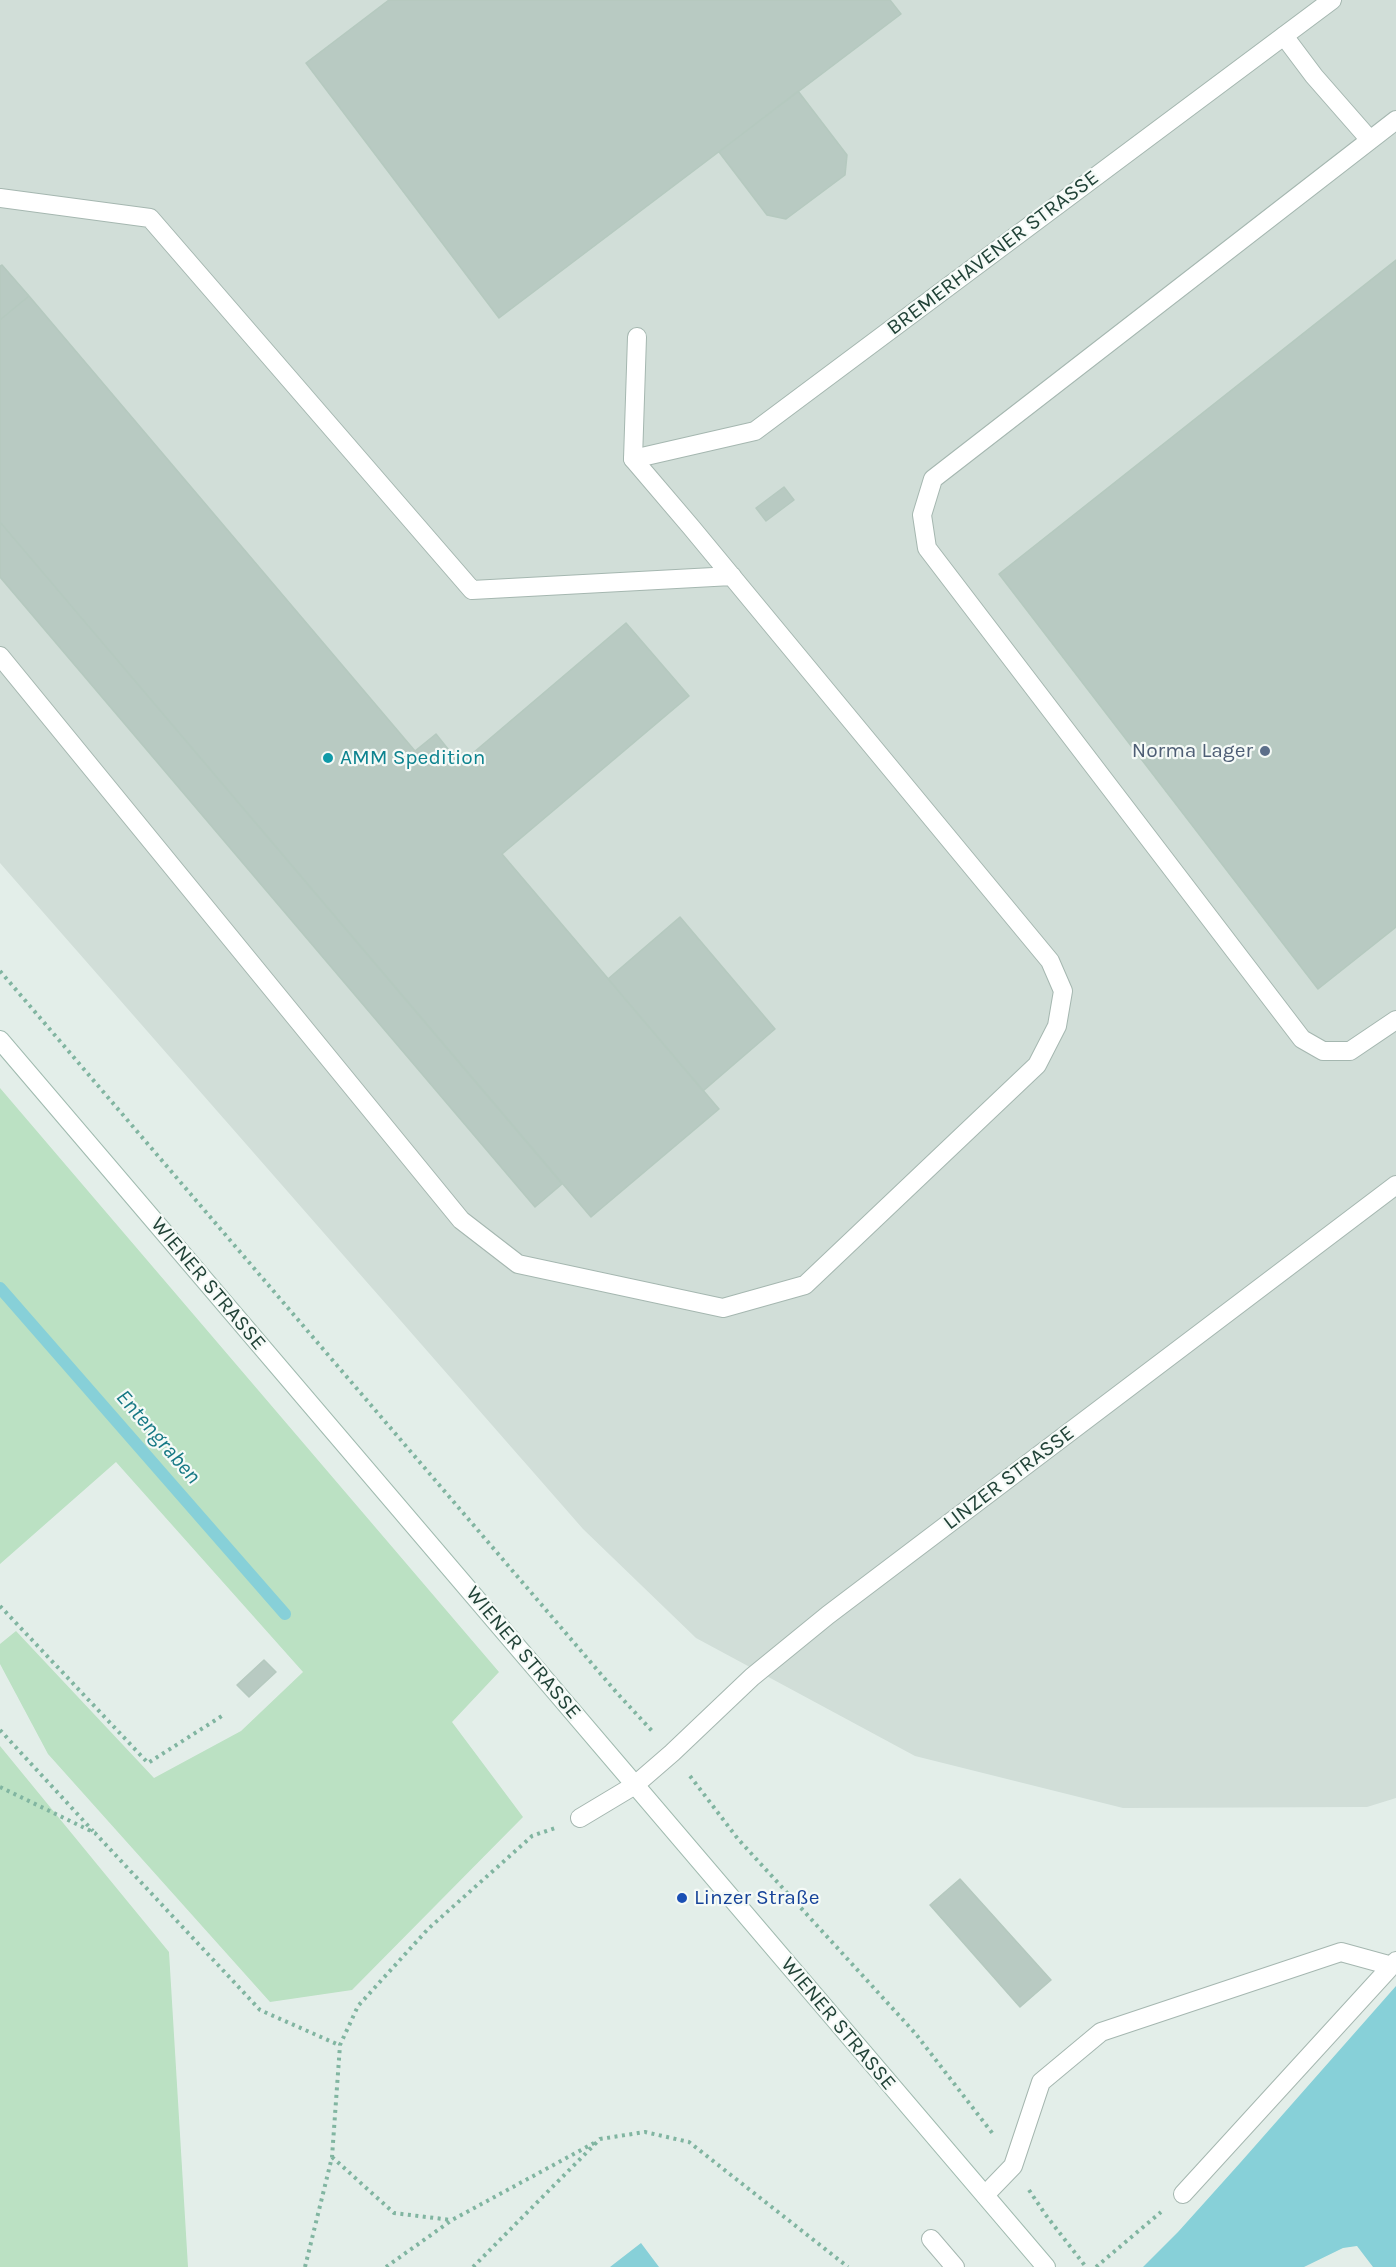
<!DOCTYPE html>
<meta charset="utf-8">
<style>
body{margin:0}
canvas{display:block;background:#e3eee9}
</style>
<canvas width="1396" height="2267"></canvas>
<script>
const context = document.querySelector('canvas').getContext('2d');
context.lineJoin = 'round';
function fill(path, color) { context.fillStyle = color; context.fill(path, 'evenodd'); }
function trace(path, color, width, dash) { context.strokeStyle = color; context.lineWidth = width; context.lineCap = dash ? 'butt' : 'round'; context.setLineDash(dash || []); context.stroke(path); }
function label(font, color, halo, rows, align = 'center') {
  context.font = font + ' Karla,sans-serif'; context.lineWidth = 4.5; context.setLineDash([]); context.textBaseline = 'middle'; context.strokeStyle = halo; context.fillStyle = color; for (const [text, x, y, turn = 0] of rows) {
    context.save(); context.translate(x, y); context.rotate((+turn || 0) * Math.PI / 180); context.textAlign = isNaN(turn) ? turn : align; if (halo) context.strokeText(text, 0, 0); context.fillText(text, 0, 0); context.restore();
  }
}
const built = new Path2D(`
 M0,0H1396V1798L1367,1807L1123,1808L915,1756L696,1638L583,1529L0,863Z`);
const green = new Path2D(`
 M0,1088L499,1672L452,1722L523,1817L352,1990L270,2002L48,1754L0,1664V1644L16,1631L154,1778L241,1731L303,1672L116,1462L0,1564Z
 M0,1746L169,1952L188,2267H0Z`);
const water = new Path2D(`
 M1396,1986V2267H1373L1357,2246L1343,2248L1304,2267H1143L1178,2232L1240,2163Z
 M641,2243L659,2267H610Z`);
const stream = new Path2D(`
 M0,1288L285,1614`);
const building = new Path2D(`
 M389,0H890L901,14L499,318L306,63Z
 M798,91L847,155L845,175L786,219L767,215L719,152Z
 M1396,260V927L1318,989L999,574Z
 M2,265L29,296L0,320V266Z
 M29,296L415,751L436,734L460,764L626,623L689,696L502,854L719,1109L591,1217L0,522V320Z
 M784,487L794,500L766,521L756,508Z
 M0,522L562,1184L535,1207L0,577Z
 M680,917L775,1029L703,1091L608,979Z
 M264,1660L276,1672L249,1697L237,1685Z
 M960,1879L1051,1980L1020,2007L930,1905Z`);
const path = new Path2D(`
 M0,971L617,1693L654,1733
 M0,1606L148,1763L225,1714
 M0,1730L93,1831
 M690,1776L738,1839L915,2033L993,2134
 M0,1787L95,1833L260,2010L339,2045
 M332,2157L394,2213L451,2220
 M1029,2190L1045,2214L1086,2267
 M305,2267L332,2157L340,2045L358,2006L428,1929L532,1836L555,1828
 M386,2267L452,2220L594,2143
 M473,2267L600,2139L645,2132L689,2142L848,2267
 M1096,2267L1161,2212`);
const service = new Path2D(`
 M1284,36L1314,76L1370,140
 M1396,120L933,479L922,515L927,548L1302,1039L1323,1051H1350L1396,1020
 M0,198L150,218L472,590L732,576
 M0,656L461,1220L518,1264L723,1308L805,1285L1037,1065L1057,1026L1063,991L1050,961L691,527L633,459L637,337
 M580,1818L635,1785
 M1183,2194L1396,1961
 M985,2195L1013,2166L1041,2082L1101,2032L1341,1952L1392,1966
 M931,2239L955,2267`);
const minor = new Path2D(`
 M633,459L755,431L1332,0
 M635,1785L672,1753L752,1677L828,1615L1396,1185`);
const secondary = new Path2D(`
 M0,1040L1046,2267`);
const markers = [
 [1265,751,6,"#5c6f8a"],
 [328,758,6,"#0f9aa8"],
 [682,1898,6,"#1a4fb4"]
];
const streetNames = [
 ["BREMERHAVENER STRASSE",993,253,-37],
 ["WIENER STRASSE",208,1284,50],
 ["LINZER STRASSE",1009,1478,-37],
 ["WIENER STRASSE",523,1653,50],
 ["WIENER STRASSE",838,2024,50]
];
const serviceNames = [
 ["Norma Lager",1253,751]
];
const cultureNames = [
 ["AMM Spedition",340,758]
];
const transitNames = [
 ["Linzer Straße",694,1898]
];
const waterNames = [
 ["Entengraben",158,1437,49]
];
fill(built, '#d1ded8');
fill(green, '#bbe1c3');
fill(water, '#87d0d8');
trace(stream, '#87d0d8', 12);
fill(building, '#b8cac2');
trace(building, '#b5c9bf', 1.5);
trace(service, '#a5b7b0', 20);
trace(minor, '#a5b7b0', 20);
trace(secondary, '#a1bbb0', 20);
trace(path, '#81b5a1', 4, [3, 4.5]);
trace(service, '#fff', 18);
trace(minor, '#fff', 18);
trace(secondary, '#fff', 18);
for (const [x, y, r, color] of markers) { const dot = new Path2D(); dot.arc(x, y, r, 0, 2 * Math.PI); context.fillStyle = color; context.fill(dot); trace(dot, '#f5faf7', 2); }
label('21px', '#214237', '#f5faf7', streetNames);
label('21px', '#4e5e75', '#f5faf7', serviceNames, 'right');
label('21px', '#0d838f', '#f5faf7', cultureNames, 'left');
label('21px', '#164399', '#f5faf7', transitNames, 'left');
label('italic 22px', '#157884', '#f5faf7', waterNames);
</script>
